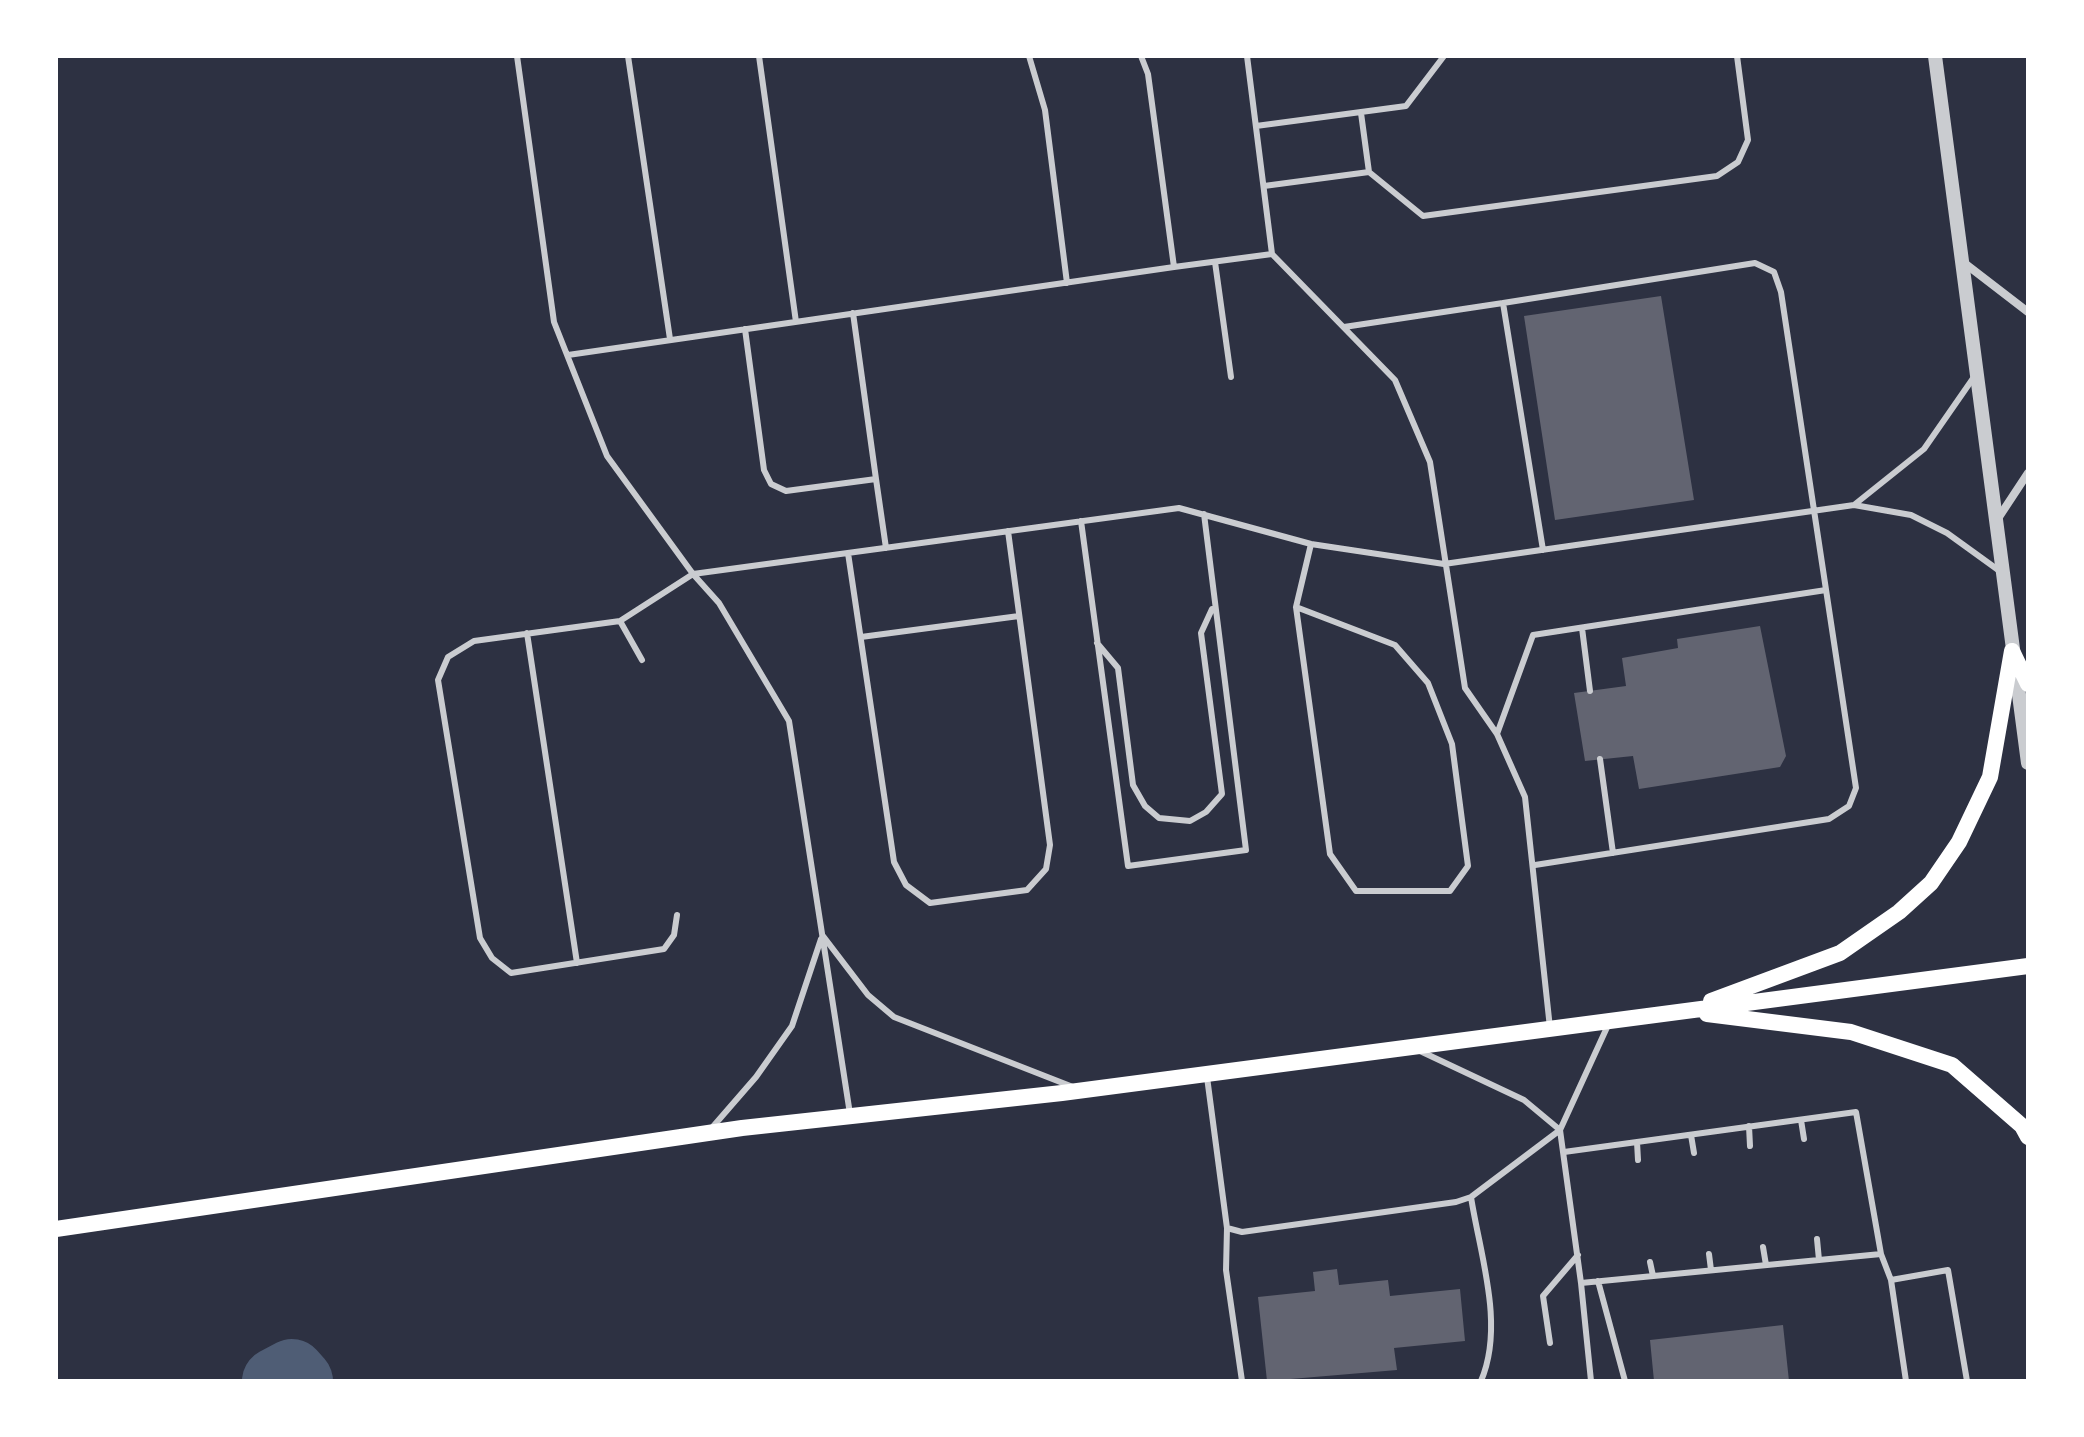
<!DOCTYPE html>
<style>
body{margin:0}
#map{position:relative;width:2084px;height:1437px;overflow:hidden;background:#2d3142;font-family:Georgia,serif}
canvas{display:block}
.frame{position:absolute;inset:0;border:58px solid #fff;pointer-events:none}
</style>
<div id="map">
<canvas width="2084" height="1437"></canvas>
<div class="frame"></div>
</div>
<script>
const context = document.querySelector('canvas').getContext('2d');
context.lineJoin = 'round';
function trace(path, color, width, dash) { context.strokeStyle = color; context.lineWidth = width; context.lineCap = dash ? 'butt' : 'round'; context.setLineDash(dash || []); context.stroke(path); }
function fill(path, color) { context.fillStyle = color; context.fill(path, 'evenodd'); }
const river = new Path2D(`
 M275,1381L292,1372L300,1381`);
const building = new Path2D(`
 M1661,296L1694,500L1555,520L1524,316Z
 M1760,626L1786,756L1780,767L1639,789L1633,756L1585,761L1574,693L1626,686L1622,658L1678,648L1677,639Z
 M1337,1269L1339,1285L1388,1280L1390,1296L1460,1289L1465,1341L1394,1348L1397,1370L1267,1381L1258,1297L1315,1291L1313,1272Z
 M1783,1325L1789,1381H1654L1650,1340Z`);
const service = new Path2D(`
 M517,56L554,322L607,456L693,574L719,603L789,721L850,1114
 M628,56L670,339
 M759,56L796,322
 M1029,56L1045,110L1067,283
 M1141,56L1148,74L1174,267L1272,254
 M1247,56L1272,254L1395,380L1430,462L1465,688L1497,734L1525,797L1550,1028
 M1361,113L1369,172L1423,216L1717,176L1738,162L1748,140L1737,56
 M1256,126L1406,106L1444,56
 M1264,186L1369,172
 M1215,262L1231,377
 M853,313L876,479
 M1344,327L1503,303
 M745,329L764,470L771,484L786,491L876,479L886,548
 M568,355L1174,267
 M1854,505L1924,449L1974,377
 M1081,521L1128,866L1246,850L1204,514
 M848,553L894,862L906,885L930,903L1027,890L1046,869L1050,845L1008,531
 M1296,607L1395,645L1428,683L1452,744L1468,866L1450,891H1356L1330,854L1296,607L1311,544
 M620,621L642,660
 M1582,628L1590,691
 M527,633L577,963
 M861,637L1019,616
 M1097,643L1118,668L1133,785L1145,806L1159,818L1190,821L1206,812L1222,794L1201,633L1212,609
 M1497,734L1533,635L1826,590
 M1600,759L1613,853
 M1535,865L1829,819L1849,806L1856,788L1781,292L1774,272L1755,263L1503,303L1543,550
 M677,915L674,935L664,949L511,973L492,958L480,938L438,680L448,657L474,641L620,621L693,574L1179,508L1311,544L1444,564L1854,505L1911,515L1947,533L2001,572
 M823,936L868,995L894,1017L1073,1087
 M1420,1051L1524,1100L1560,1130L1581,1283L1881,1254L1891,1280L1906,1381
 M1207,1077L1227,1228L1226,1270L1242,1381
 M1801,1120L1804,1139
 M1749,1126L1750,1146
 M710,1130L756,1077L792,1026L821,939
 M1691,1135L1694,1153
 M1637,1142L1638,1160
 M1564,1152L1856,1112L1881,1254
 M1471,1197C1480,1255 1505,1325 1481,1381
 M1227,1228L1242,1232L1456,1202L1471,1197L1560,1130L1609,1023
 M1817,1239L1819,1260
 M1763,1247L1766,1265
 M1709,1254L1711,1270
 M1650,1262L1653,1276
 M1891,1280L1948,1270L1967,1381
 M1598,1281L1625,1381
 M1581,1283L1591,1381
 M1550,1343L1543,1296L1578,1255`);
const minor = new Path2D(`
 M1963,262L2028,312
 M1997,520L2028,473`);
const tertiary = new Path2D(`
 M1935,56L2028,763`);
const secondary = new Path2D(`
 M2012,651L2028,684
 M1711,1001L1840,953L1899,912L1931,883L1959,842L1990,777L2012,651
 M1707,1014L1851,1032L1952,1065L2022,1126L2028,1137
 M56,1229L742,1128L1062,1093L2028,966`);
trace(river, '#4f5d75', 66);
fill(building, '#626471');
trace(service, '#caccd0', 6);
trace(minor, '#caccd0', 8);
trace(tertiary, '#caccd0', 14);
trace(secondary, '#fff', 16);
</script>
